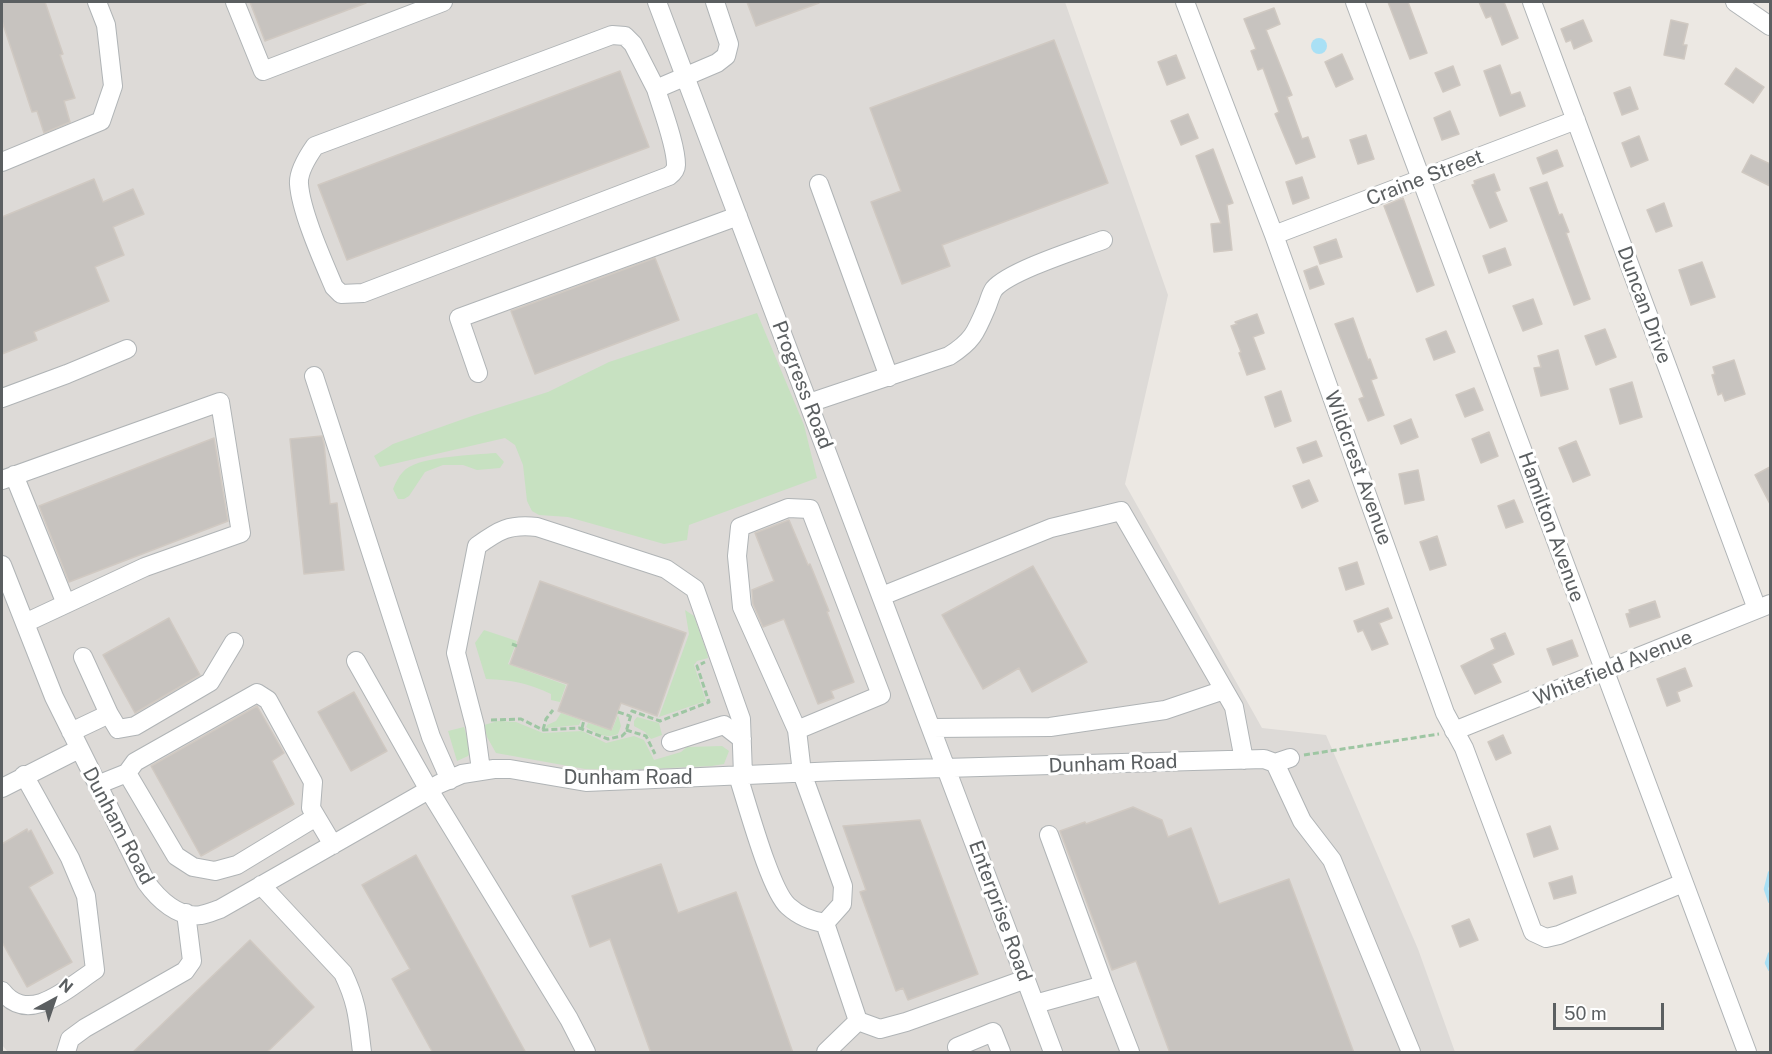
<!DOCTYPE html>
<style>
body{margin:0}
#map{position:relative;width:1772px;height:1054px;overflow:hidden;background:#ece8e3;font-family:"Public Sans",sans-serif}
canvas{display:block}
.frame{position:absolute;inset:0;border:3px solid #5b5f61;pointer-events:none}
.north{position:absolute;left:24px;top:970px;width:60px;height:60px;-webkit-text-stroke:4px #fff;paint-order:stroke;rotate:40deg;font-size:16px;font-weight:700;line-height:24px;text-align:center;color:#5b5f61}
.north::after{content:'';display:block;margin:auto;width:21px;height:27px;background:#5b5f61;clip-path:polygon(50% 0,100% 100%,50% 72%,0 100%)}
.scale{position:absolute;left:1553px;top:1003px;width:111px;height:27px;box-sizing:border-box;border:3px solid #5b5f61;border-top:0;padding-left:8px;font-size:18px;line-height:21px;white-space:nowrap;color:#5b5f61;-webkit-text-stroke:4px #fff;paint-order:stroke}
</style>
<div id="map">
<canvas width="1772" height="1054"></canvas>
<div class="frame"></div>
<div class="north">N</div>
<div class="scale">50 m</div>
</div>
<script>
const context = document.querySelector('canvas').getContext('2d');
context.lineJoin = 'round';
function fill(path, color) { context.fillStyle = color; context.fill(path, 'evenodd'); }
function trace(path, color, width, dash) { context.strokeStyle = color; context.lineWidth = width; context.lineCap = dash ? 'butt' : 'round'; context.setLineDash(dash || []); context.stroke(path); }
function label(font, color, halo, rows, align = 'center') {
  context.font = font + ' "Public Sans",sans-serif'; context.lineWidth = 6; context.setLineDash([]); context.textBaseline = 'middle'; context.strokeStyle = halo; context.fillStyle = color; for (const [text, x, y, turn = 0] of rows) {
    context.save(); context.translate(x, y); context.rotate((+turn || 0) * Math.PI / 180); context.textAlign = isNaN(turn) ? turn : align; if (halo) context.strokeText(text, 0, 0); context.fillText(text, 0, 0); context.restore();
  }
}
const industrial = new Path2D(`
 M2,2H1065L1168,295L1125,484L1262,728L1326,735L1418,949L1455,1052H8L2,1045Z`);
const green = new Path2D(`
 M757,313L804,425L817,478L689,525L687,540L664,544L568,517L539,515L532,511L527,501L523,465L515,445L505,438L380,467L374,456L393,444L472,416L548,392L609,362Z
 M496,453L504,462L500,468L477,470L463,465H443L425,472L409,496L404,499H398L393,489C396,482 399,475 406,469C423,456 474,455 496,453Z
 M685,610L694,616L707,653L708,658L697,661L694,665L706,701L659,717L689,634Z
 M484,630L517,641L508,664L566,685L560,702L551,700V694C528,683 512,680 486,679L475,643Z
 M561,713L581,720L579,725L546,728L547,725L556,721Z
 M618,715L621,726L618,734C605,739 597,734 586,727L588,723L612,730Z
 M637,717L659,723L662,735L651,739L645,732L634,726V721Z
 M498,721L516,722L543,733L582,731L606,743L634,736L644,740L654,760L681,752L687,747L722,746L729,751L724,764L712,766L627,770L585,769L496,753L487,737L484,725Z
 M464,727L471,752L468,756L457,761L448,731Z`);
const water = new Path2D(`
 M1311 46a8 8 0 1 1 16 0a8 8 0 1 1-16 0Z`);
const stream = new Path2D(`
 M1770,873L1766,889L1770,901
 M1770,954L1767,963L1770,969`);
const building = new Path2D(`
 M2,2H45L63,54L60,55L75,98L64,101L70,122L44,133L37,111L32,112L2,21Z
 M250,2H366V3L265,41Z
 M747,2H818L819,3L756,26Z
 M1388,2H1408L1427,53L1410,59Z
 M1479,2H1504L1518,38L1502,45L1491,16L1486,18Z
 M1274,8L1280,24L1266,30L1292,95L1287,97L1302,139L1308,137L1315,157L1296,164L1275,114L1279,112L1263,68L1258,70L1251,51L1256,49L1244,19Z
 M1583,20L1592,41L1574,49L1571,40L1566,42L1561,29Z
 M1671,20L1688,24L1683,45H1687L1684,59L1664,55Z
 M1054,40L1108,183L942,245L950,266L902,284L871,202L901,191L870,108Z
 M1342,54L1353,79L1336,87L1325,62Z
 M1176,55L1185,78L1167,85L1158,62Z
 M1500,65L1511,95L1520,92L1525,106L1500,116L1484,71Z
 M1453,66L1460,85L1443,92L1435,73Z
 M1736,68L1764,87L1753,103L1725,84Z
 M620,71L649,147L347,260L318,185Z
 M1630,87L1638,109L1622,115L1614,93Z
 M1450,111L1459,134L1442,140L1434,118Z
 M1188,114L1198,138L1181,145L1171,121Z
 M1366,135L1374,159L1358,164L1350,140Z
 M1639,136L1648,160L1631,167L1622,143Z
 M1213,149L1233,203L1227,205L1232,250L1214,252L1211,224L1221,223L1196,156Z
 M1557,150L1563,166L1543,174L1537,158Z
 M1751,155L1770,164V186L1742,172Z
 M1494,174L1500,190L1495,192L1507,221L1490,228L1472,185L1475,184L1474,181Z
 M1302,177L1309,198L1293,204L1286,182Z
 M94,179L103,202L133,189L144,214L113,227L124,255L95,267L109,301L34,332L37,340L2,354V217Z
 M1547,182L1559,215L1562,214L1569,232L1566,233L1590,299L1574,305L1530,188Z
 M1403,198L1434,285L1417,292L1384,206Z
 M1664,203L1672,226L1656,232L1647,210Z
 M1336,239L1342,257L1320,264L1314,247Z
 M1505,248L1511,265L1489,273L1483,256Z
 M655,258L679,320L535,374L511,311Z
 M1702,262L1715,297L1691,305L1679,270Z
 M1317,266L1324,284L1310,289L1304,271Z
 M1533,299L1542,324L1523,331L1513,306Z
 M1257,314L1264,333L1253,337L1265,369L1247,375L1239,353L1241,352L1231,326L1237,324L1235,322Z
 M1353,318L1368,360L1370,359L1377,378L1371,380L1384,415L1368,421L1359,399L1364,397L1335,324Z
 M1605,329L1616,357L1596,365L1585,336Z
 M1446,331L1455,352L1434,360L1426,339Z
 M1558,350L1568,389L1541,396L1534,368L1541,367L1538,356Z
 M1734,360L1745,394L1725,401L1722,393L1718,395L1712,375L1715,374L1713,367Z
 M1632,382L1642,417L1620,424L1610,389Z
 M1474,388L1483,410L1465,417L1456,395Z
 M1281,391L1291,421L1275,427L1265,397Z
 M1411,419L1418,437L1401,444L1394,426Z
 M1489,432L1498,456L1481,463L1472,439Z
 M322,436L324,444L330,504L337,503L344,570L304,574L290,439Z
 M214,438L228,521L69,582L39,506Z
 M1316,441L1322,456L1303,463L1297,448Z
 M1576,441L1590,475L1573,482L1559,448Z
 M1770,467V504L1755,475Z
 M1418,470L1424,500L1405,504L1399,474Z
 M1309,480L1318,501L1302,508L1293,486Z
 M1514,500L1523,522L1506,528L1498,506Z
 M789,520L808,565L810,564L829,611L827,612L854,682L831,691L834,698L818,704L784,619L763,627L753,604L752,590L774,581L755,533Z
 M1437,536L1446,565L1430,570L1420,542Z
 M1357,562L1364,584L1346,590L1339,568Z
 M1033,566L1087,662L1032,692L1019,668L983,689L942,615Z
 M540,581L686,633L657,716L621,703L611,730L558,711L568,684L510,664Z
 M1655,601L1660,617L1630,627L1626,614L1630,613L1629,610Z
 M1388,608L1392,618L1379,623L1388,644L1372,650L1363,630L1358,632L1354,621Z
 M169,618L200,675L135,713L103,655Z
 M1505,633L1514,654L1492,664L1501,682L1475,694L1461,666L1495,649L1491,639Z
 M1572,640L1578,656L1553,665L1547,649Z
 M1685,668L1692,686L1677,692L1680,701L1667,706L1657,679Z
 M354,692L387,751L351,771L318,712Z
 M257,706L284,753L272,761L294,804L201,856L151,766Z
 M1503,735L1511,753L1496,760L1488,742Z
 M1133,807L1162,820L1168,837L1191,828L1219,904L1289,879L1354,1053H1170L1136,961L1112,970L1060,831L1085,822L1086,824Z
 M920,820L978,974L908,1000L903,988L896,991L860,892L866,890L843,826Z
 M1550,826L1558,849L1534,857L1527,834Z
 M27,829L28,832L31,830L53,873L29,887L72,962L27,987L2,942V844Z
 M416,855L526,1053H433L392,979L410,969L362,885Z
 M661,864L678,913L736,892L793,1053H651L610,939L590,947L572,896Z
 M1572,876L1576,893L1554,899L1549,883Z
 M1469,919L1478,940L1460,947L1452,926Z
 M250,940L314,1007L266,1053H132Z`);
const path = new Path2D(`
 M512,644L517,646
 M618,712L630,716
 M491,720L521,719L543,730L579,728L608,739L622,736L626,732L632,711L660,721L709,702L697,666L705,662
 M582,728L584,720
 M543,730L546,719L553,710
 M626,730L646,736L655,754
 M1304,755L1439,734`);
const minor = new Path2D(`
 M235,2L263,71L443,2
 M657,2L1053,1052
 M1185,2L1274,235L1445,713L1464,748L1533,932L1546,938L1559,935L1683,883
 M1355,2L1747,1052
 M1532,2L1757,609
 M1735,2L1770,26
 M656,89C662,109 676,145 676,165C676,170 673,173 669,176L363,293L341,294L334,287C323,261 301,212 299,184C298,172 308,156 315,146L612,35L625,36L633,44L656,89L717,63L726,56L729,44L715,2
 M2,162L101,121L113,86L106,25L97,2
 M819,184L889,377
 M1274,235L1576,120
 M478,373L459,318L738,216
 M314,376L431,737L450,780
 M2,398L67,374L127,349
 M809,403L949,356C973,341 976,332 987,306C989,301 991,293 994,289C1009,271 1079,249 1103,240
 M14,475L66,604
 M2,480L220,402L241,533L145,567L25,623
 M2,565L54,697L146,882C158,899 179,919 201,915C208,914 214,911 220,909L439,784L462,774L494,769H510L586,782L838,771L1264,759L1275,763L1290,758
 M882,596L1051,528L1121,511L1234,707L1244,760
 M83,657L109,714
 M356,661L429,790L569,1019L586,1052
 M932,728L1050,727L1165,710L1224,690
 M797,730L742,607L737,556L740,527L788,508L810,509L881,695L797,730L802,773L843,886L842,904L825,923
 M1454,731L1770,604
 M71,732L109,714L118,729L135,726L210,682L234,642
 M671,742L724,725L742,739
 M1275,763L1302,821L1332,860L1411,1052
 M481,770L475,726L456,653L477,546C499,530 509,524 537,527L666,569L695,589L741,719L743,775
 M127,773L176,856L193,867L215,871L237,865L316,817
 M738,776C747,803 770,890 788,906C799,916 810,921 825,923
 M97,785L127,773L135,762L257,693L268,700L313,782L311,808L333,845
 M2,788L79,749
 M1049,835L1104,985
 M261,885L343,973C358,1004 358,1020 362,1052
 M825,923L858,1021L880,1029L906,1022L1026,979
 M2,991C29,1026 69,987 95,970L86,896L70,858L24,775
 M1035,1004L1104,985L1130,1052
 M66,1052L70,1039L85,1028L185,971L192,961L186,913
 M826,1052L858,1021
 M959,1052L957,1047L993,1032L1001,1052`);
const streetNames = [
 ["Craine Street",1425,178,-21],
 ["Duncan Drive",1644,305,70],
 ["Progress Road",802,385,69],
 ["Wildcrest Avenue",1358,468,70],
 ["Hamilton Avenue",1551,527,70],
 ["Whitefield Avenue",1613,668,-22],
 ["Dunham Road",1113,764,-2],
 ["Dunham Road",628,778],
 ["Dunham Road",118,826,62],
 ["Enterprise Road",1000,911,70]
];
fill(industrial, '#dddad7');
fill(green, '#c7e1c1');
fill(water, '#a9e0f5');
trace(stream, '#a9e0f5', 4.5);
fill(building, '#c7c3bf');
trace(building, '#d0c9c2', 1.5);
trace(minor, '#b0b4b6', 20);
trace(path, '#9ec6a3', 3, [6, 3]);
trace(minor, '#fff', 18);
label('20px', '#5b5f61', '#fff', streetNames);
</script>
